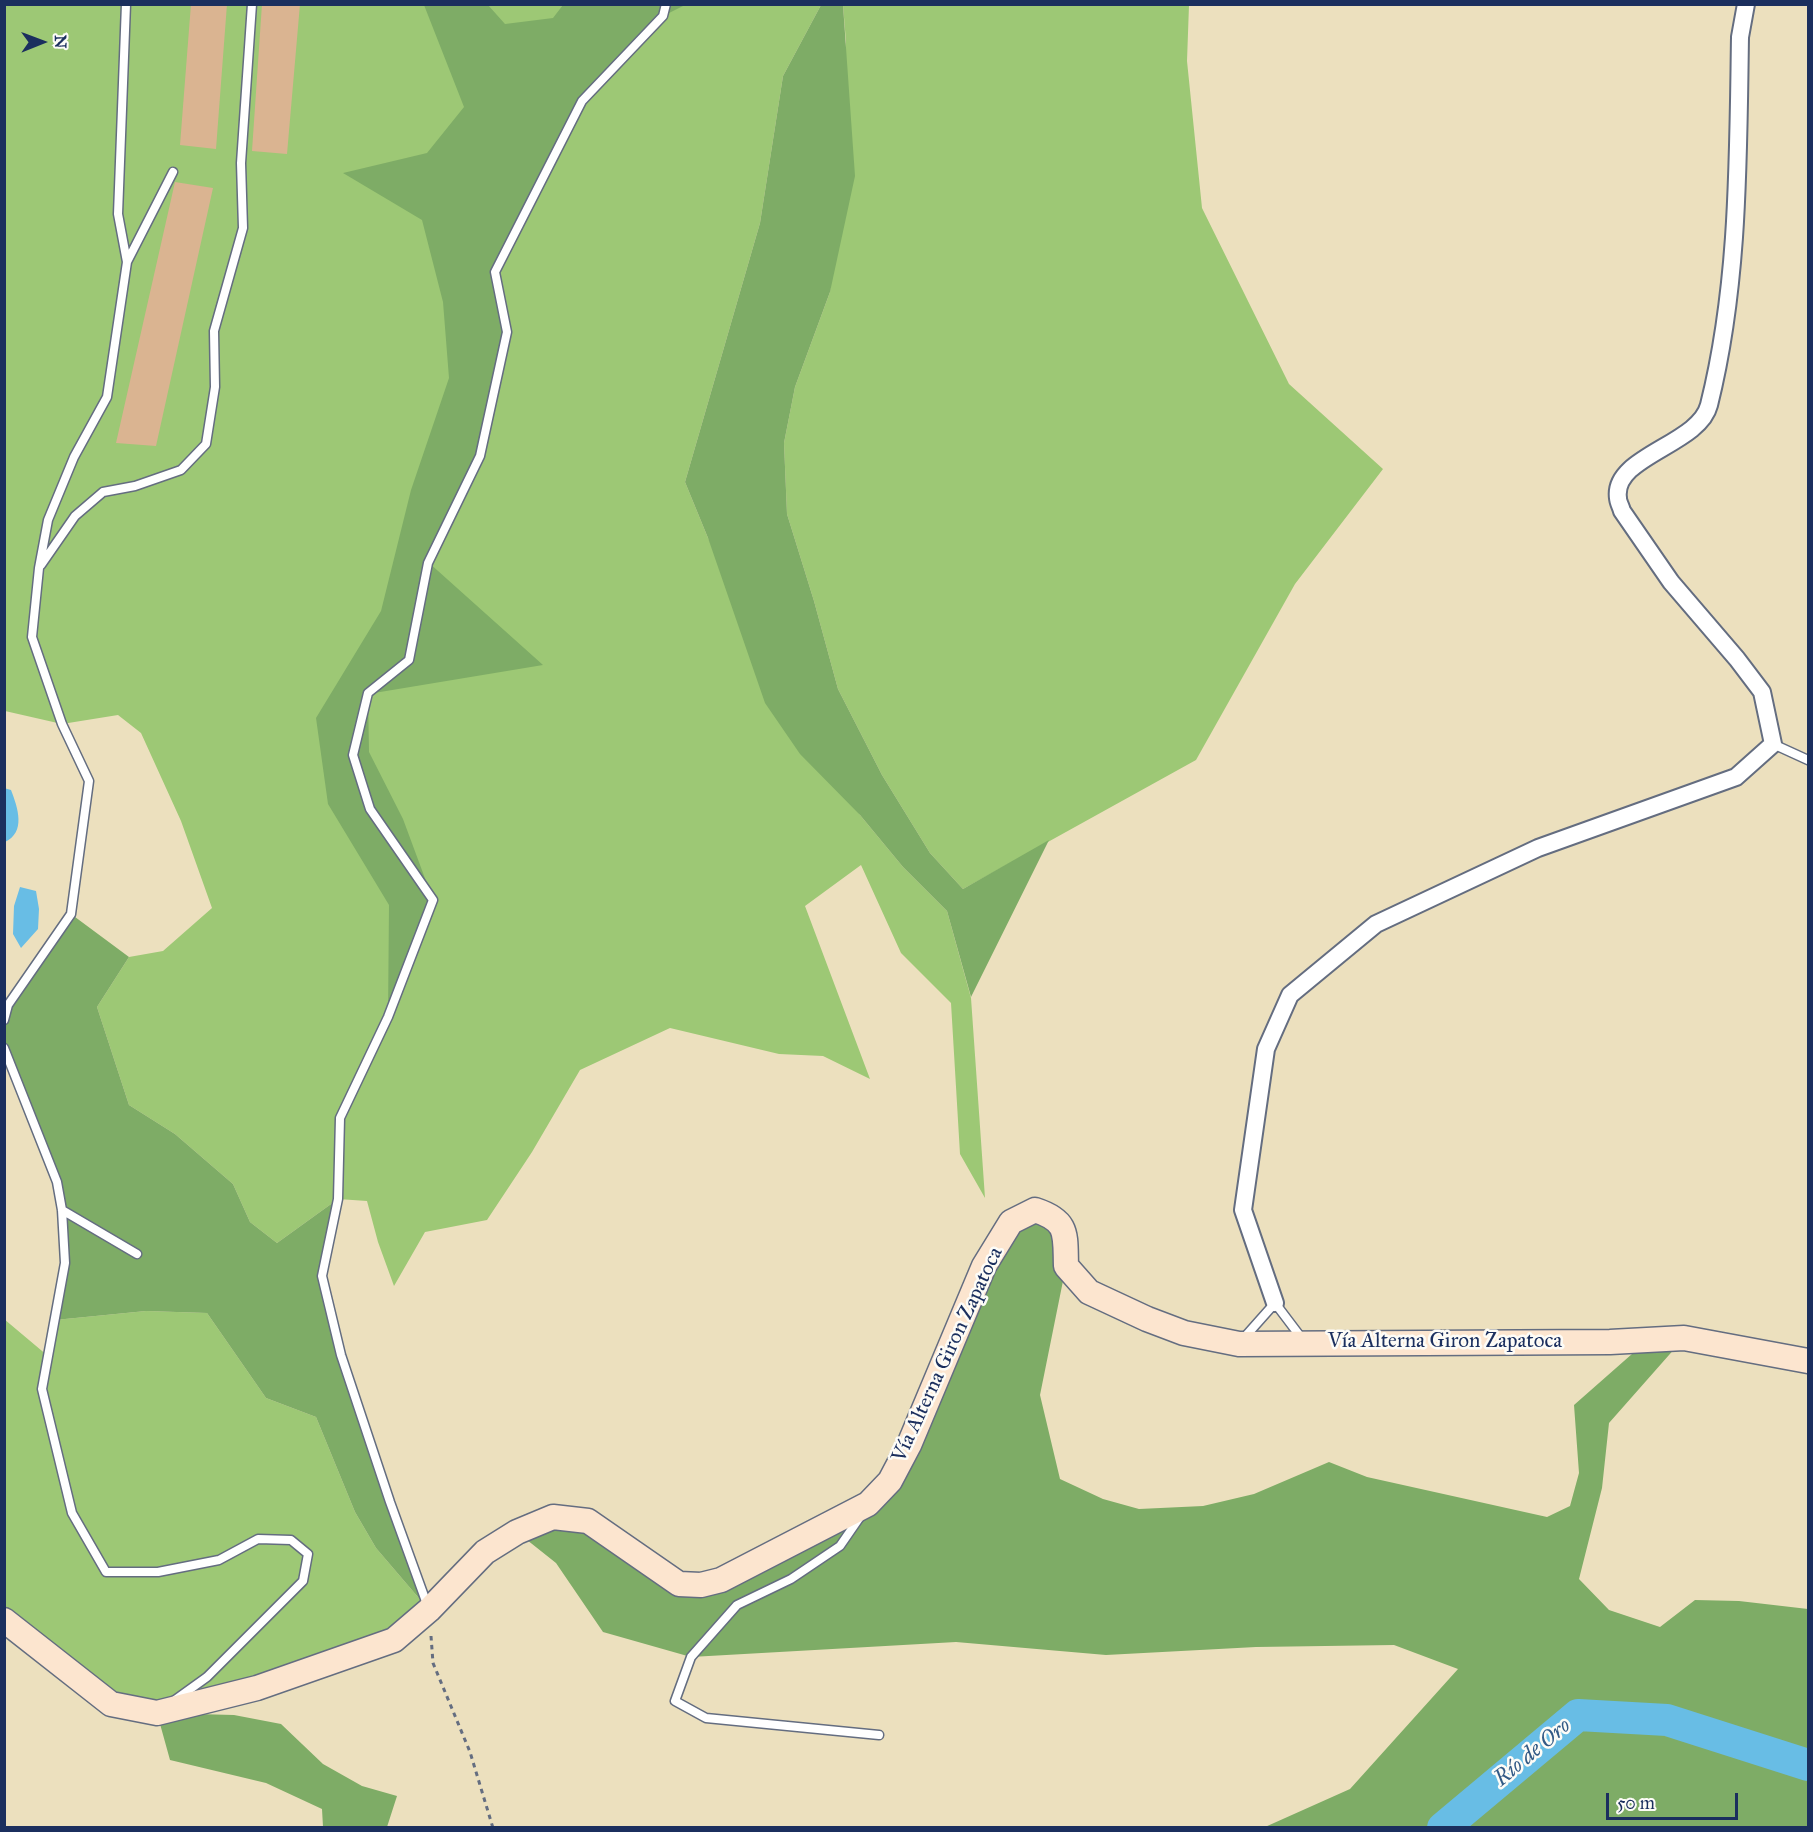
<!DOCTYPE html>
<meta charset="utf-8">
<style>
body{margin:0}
#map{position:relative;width:1813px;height:1832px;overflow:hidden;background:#ece0be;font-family:"IM FELL Great Primer",serif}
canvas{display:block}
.frame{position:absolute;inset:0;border:6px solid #1b2f5e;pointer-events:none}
.north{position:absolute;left:12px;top:12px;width:60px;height:60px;-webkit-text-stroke:4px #fdfcf7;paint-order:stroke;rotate:89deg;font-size:16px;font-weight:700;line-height:24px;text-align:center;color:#1b2f5e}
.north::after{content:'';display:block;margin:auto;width:21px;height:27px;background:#1b2f5e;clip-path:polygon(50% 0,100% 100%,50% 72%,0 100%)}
.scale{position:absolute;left:1606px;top:1793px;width:132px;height:27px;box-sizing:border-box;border:3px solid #1b2f5e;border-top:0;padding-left:8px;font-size:18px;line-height:21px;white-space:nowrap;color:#1b2f5e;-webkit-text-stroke:4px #fdfcf7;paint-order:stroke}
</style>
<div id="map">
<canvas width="1813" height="1832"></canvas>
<div class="frame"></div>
<div class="north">N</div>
<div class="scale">50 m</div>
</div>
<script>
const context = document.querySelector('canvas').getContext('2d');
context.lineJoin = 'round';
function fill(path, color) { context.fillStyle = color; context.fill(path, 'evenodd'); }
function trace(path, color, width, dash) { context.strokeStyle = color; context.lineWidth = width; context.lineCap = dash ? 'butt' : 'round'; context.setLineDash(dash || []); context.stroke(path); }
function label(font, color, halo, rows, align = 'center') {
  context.font = font + ' "IM FELL Great Primer",serif'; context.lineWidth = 5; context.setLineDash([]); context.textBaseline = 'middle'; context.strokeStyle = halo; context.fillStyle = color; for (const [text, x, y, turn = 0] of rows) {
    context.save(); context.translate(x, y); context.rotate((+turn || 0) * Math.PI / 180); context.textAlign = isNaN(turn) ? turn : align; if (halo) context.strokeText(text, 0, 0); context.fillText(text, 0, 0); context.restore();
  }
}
const green = new Path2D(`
 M5,5H821L783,76L760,223L685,482L708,538L860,815L903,867L947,911L971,998L985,1198L960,1154L951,1003L901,953L861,865L805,906L870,1079L823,1056L779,1054L670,1028L580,1070L532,1152L487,1220L425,1232L394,1286L378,1242L367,1201L338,1199L277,1243L250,1222L233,1184L175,1134L129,1105L97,1007L129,957L163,951L212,908L181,821L141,733L118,715L62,724L5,711Z
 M843,5H1189L1187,61L1202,208L1289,384L1383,469L1295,584L1196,760L963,889L930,853L882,775L838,689L814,601L787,514L784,443L795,387L830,292L846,42Z
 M146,1311L207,1313L266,1398L316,1417L355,1512L376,1548L429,1610L394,1640L157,1713L111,1704L5,1620L4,1319L48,1356L55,1320Z`);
const forest = new Path2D(`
 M424,5H488L505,24L553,18L563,5H685L663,16L582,101L495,272L507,332L480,456L428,562L543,665L368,694L369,752L403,819L433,900L388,1017L389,905L328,804L316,718L381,611L411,490L449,378L443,302L422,220L343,173L427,153L464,107Z
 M821,5H843L855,176L830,292L795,387L784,443L787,514L814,601L838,689L882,775L930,853L963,889L1049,840L971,997L947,911L903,867L860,815L800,754L765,703L708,538L685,482L760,223L783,76Z
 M71,914L129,957L97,1007L129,1105L175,1134L233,1184L250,1222L277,1243L338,1199L322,1276L341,1355L429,1610L376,1548L355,1512L316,1417L266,1398L207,1313L146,1311L55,1320L65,1263L57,1182L5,1048V1020L8,1005Z
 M1050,1215L1066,1266L1040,1395L1060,1479L1103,1499L1139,1509L1203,1506L1254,1494L1329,1462L1367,1477L1547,1517L1570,1506L1579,1473L1574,1405L1649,1339L1684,1338L1609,1423L1602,1488L1579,1579L1609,1610L1660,1627L1695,1600L1739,1601L1808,1609V1827H1265L1350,1789L1458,1669L1394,1645L1256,1647L1106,1655L956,1642L691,1657L603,1632L556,1563L517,1532L553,1517L701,1585L868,1504L1011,1222Z
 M157,1713L234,1715L281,1724L323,1764L362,1786L397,1796L387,1827H323L322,1809L266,1783L170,1760Z`);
const water = new Path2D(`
 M4,788L11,790C18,808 26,832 5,842Z
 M20,887L36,891L39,909L38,929L21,948L13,934L14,906Z`);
const river = new Path2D(`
 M1443,1828L1578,1715L1667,1720L1808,1765`);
const building = new Path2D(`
 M191,4H227L216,149L180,145Z
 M262,4H300L287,154L252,151Z
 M175,182L213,188L156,446L116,443Z`);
const path = new Path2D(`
 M431,1636L433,1663L470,1752L493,1828`);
const lane = new Path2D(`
 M127,262L173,172
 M41,565L75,516L103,492L135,486L181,470L206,444L215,387L214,331L243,228L241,163L252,4
 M1773,744L1808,760
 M4,1020L8,1005L71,914L89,781L62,724L32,637L39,568L48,520L74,457L107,397L127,262L118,214L126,4
 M4,1048L57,1182L62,1210L65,1263L42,1389L72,1513L106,1572H158L219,1560L258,1539L291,1540L308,1554L303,1581L207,1677L175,1700
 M62,1210L137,1254
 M1243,1339L1275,1303L1303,1340
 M860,1517L840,1546L791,1579L737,1605L691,1657L675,1701L706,1718L879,1735
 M428,1607L390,1502L341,1355L322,1276L338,1199L340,1118L388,1017L433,900L370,809L353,755L368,693L409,660L428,563L480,456L507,332L495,272L582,101L663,16L666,4`);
const street = new Path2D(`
 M1275,1303L1243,1210L1266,1049L1290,995L1376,924L1538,848L1736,777L1773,744L1762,692L1737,659L1671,582L1622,511C1621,507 1618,502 1618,498C1612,456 1699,445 1709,405C1739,285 1738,160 1740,37L1746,4`);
const secondary = new Path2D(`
 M4,1620L111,1704L157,1713L257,1688L394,1640L429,1610L485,1552L517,1532L553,1517L588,1521L679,1584L701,1585L721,1580L868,1504L890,1481L909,1445L984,1266L1011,1222L1035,1210C1069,1221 1065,1234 1066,1266L1089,1292L1147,1319L1184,1333L1239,1344L1610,1342L1684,1338L1808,1361`);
const streetNames = [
 ["Vía Alterna Giron Zapatoca",1445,1342],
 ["Vía Alterna Giron Zapatoca",948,1355,-65]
];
const waterNames = [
 ["Río de Oro",1533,1753,-40]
];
fill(green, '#9dc875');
fill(forest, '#7eac66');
fill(water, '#68bde5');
trace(river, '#68bde5', 32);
fill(building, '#dab491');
trace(lane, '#646d80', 11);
trace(street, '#646d80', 20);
trace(secondary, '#646d80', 27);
trace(path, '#646d80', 3, [4.5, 4.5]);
trace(lane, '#fff', 8);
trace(street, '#fff', 16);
trace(secondary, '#fce5cf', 24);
label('21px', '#1b2f5e', '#fdfcf7', streetNames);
label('italic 22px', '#325a86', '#fdfcf7', waterNames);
</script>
